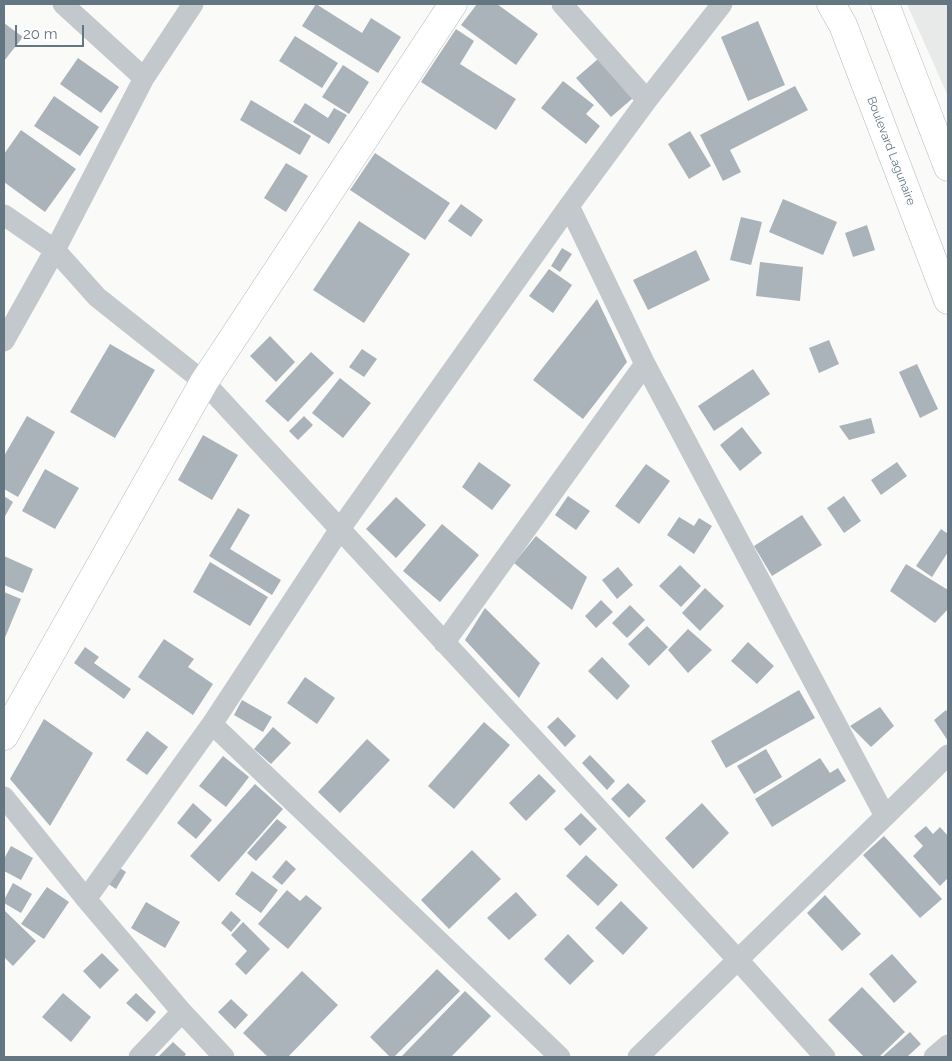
<!DOCTYPE html>
<style>
body{margin:0}
#map{position:relative;width:952px;height:1061px;overflow:hidden;background:#fafaf8;font-family:Raleway,sans-serif}
canvas{display:block}
.frame{position:absolute;inset:0;border:5px solid #657683;pointer-events:none}
.scale{position:absolute;left:15px;top:25px;width:69px;height:22px;box-sizing:border-box;border:2px solid #657683;border-top:0;padding-left:6px;font-size:15px;line-height:18px;white-space:nowrap;color:#657683;-webkit-text-stroke:4px #fff;paint-order:stroke}
</style>
<div id="map">
<canvas width="952" height="1061"></canvas>
<div class="frame"></div>
<div class="scale">20 m</div>
</div>
<script>
const context = document.querySelector('canvas').getContext('2d');
context.lineJoin = 'round';
function fill(path, color) { context.fillStyle = color; context.fill(path, 'evenodd'); }
function trace(path, color, width, dash) { context.strokeStyle = color; context.lineWidth = width; context.lineCap = dash ? 'butt' : 'round'; context.setLineDash(dash || []); context.stroke(path); }
function label(font, color, halo, rows, align = 'center') {
  context.font = font + ' Raleway,sans-serif'; context.lineWidth = 5; context.setLineDash([]); context.textBaseline = 'middle'; context.strokeStyle = halo; context.fillStyle = color; for (const [text, x, y, turn = 0] of rows) {
    context.save(); context.translate(x, y); context.rotate((+turn || 0) * Math.PI / 180); context.textAlign = isNaN(turn) ? turn : align; if (halo) context.strokeText(text, 0, 0); context.fillText(text, 0, 0); context.restore();
  }
}
const built = new Path2D(`
 M907,4H948V96Z`);
const building = new Path2D(`
 M316,4L362,33L371,18L401,37L378,73L302,26Z
 M477,4H497L538,34L516,65L461,25Z
 M758,21L785,85L748,101L721,37Z
 M4,23L23,37L4,61Z
 M456,29L474,41L460,64L516,99L496,130L421,82Z
 M295,36L338,63L322,88L279,61Z
 M78,58L119,87L101,113L60,84Z
 M598,59L633,98L611,117L576,78Z
 M343,65L369,82L349,114L322,97Z
 M563,81L594,105L586,114L600,126L586,144L541,108Z
 M795,86L808,110L730,150L741,172L723,181L700,135Z
 M54,96L99,127L80,156L34,126Z
 M251,100L311,136L300,155L240,120Z
 M305,103L328,118L334,108L347,115L329,144L293,122Z
 M21,130L76,169L45,212L4,182V154Z
 M690,131L711,166L689,179L668,144Z
 M375,153L450,203L425,240L350,190Z
 M286,163L308,176L286,212L264,198Z
 M783,199L837,222L823,255L769,232Z
 M461,204L483,220L471,237L448,221Z
 M741,217L762,222L751,265L730,260Z
 M359,221L410,254L364,323L313,290Z
 M867,225L875,250L853,257L845,233Z
 M562,248L572,254L560,272L551,266Z
 M696,250L710,280L648,310L633,280Z
 M760,262L803,267L800,301L756,296Z
 M549,269L572,285L553,313L529,296Z
 M597,299L627,362L583,419L533,380Z
 M270,336L295,362L276,382L250,356Z
 M829,340L839,364L819,373L809,348Z
 M110,344L155,370L115,438L70,412Z
 M362,349L377,359L364,377L349,367Z
 M311,352L334,373L288,422L265,401Z
 M917,364L938,409L920,418L899,372Z
 M753,369L770,394L714,431L698,406Z
 M340,378L371,403L343,438L312,413Z
 M27,416L55,432L18,497L4,489V456Z
 M304,416L313,425L298,440L289,431Z
 M871,418L875,433L849,440L839,426Z
 M742,427L762,453L740,471L720,445Z
 M203,435L238,455L212,500L178,480Z
 M479,462L511,485L492,510L462,487Z
 M897,462L907,476L881,495L871,480Z
 M646,464L670,481L639,524L615,506Z
 M45,469L79,488L55,529L22,511Z
 M4,496L13,502L4,518Z
 M568,496L590,511L576,530L555,515Z
 M844,496L861,521L844,533L827,508Z
 M396,497L426,525L396,558L366,529Z
 M238,508L250,515L230,549L281,580L272,595L209,556Z
 M802,515L822,545L772,576L754,546Z
 M679,517L694,526L699,518L712,526L694,554L667,535Z
 M442,524L479,555L440,602L403,571Z
 M941,529L948,534V552L932,577L916,566Z
 M536,536L587,577L572,610L514,563Z
 M4,556L33,569L23,593L4,585Z
 M210,562L268,597L250,626L193,592Z
 M906,564L948,590V609L935,623L890,591Z
 M680,565L701,586L681,607L659,586Z
 M618,567L633,585L617,599L602,580Z
 M705,588L724,606L700,631L682,613Z
 M4,592L21,599L4,640Z
 M601,600L613,612L596,628L585,616Z
 M630,605L645,620L627,638L612,623Z
 M485,608L540,663L519,698L465,640Z
 M647,626L668,647L649,666L628,644Z
 M688,629L712,650L688,673L668,650Z
 M164,639L194,659L188,667L213,684L193,715L138,677Z
 M748,642L774,666L757,684L731,661Z
 M85,647L99,657L94,663L131,689L124,699L74,663Z
 M602,657L630,686L617,700L588,671Z
 M305,677L335,698L317,724L287,703Z
 M799,690L815,718L726,768L711,741Z
 M242,700L272,717L263,732L234,715Z
 M880,707L894,726L871,747L850,726Z
 M946,710L948,713V741L934,720Z
 M558,717L576,736L565,747L547,727Z
 M44,719L93,753L50,826L10,779Z
 M484,722L510,745L454,809L428,786Z
 M273,727L291,743L271,764L254,749Z
 M147,731L168,747L147,775L126,760Z
 M367,739L390,760L340,813L318,792Z
 M766,749L782,777L754,794L737,766Z
 M590,755L615,781L607,790L582,763Z
 M223,756L249,777L226,807L199,786Z
 M820,758L830,773L838,768L846,781L772,827L755,799Z
 M539,774L556,791L526,821L509,803Z
 M628,783L646,801L629,818L611,799Z
 M255,784L283,809L219,882L190,856Z
 M193,803L212,820L196,839L177,823Z
 M702,803L729,833L693,869L665,838Z
 M581,813L597,829L580,846L564,829Z
 M277,819L287,827L256,861L247,853Z
 M926,826L933,834L940,827L948,836V878L940,886L913,856L923,846L914,836Z
 M884,836L942,899L920,918L863,855Z
 M11,846L33,858L21,880L4,871V859Z
 M472,850L501,879L449,929L421,900Z
 M586,855L618,885L598,906L566,876Z
 M286,860L296,869L282,885L272,877Z
 M117,866L126,872L116,889L107,883Z
 M252,871L278,890L261,913L235,894Z
 M13,883L32,894L21,913L4,903V900Z
 M47,887L69,902L44,939L21,924Z
 M287,890L300,901L306,895L322,908L288,949L258,924Z
 M516,892L537,915L509,940L487,918Z
 M825,895L861,934L842,951L807,913Z
 M621,901L648,928L623,955L595,928Z
 M146,902L180,922L165,948L131,928Z
 M4,910L36,941L13,966L4,957Z
 M231,911L241,920L231,932L221,923Z
 M243,922L270,949L246,975L235,964L247,951L231,935Z
 M568,934L594,961L570,985L544,959Z
 M102,953L119,970L100,989L83,971Z
 M892,954L917,982L894,1003L869,974Z
 M437,969L460,991L394,1057H390L370,1037Z
 M302,971L338,1005L288,1057H268L243,1033Z
 M862,987L905,1032L879,1057H864L828,1020Z
 M465,991L491,1016L451,1057H401Z
 M63,993L91,1017L71,1042L42,1017Z
 M136,993L156,1012L147,1022L126,1003Z
 M231,999L248,1015L235,1029L218,1012Z
 M910,1032L921,1044L907,1057H882Z
 M173,1042L186,1054L184,1057H158Z`);
const street = new Path2D(`
 M63,4L144,78
 M562,4L647,100
 M569,206L645,364L885,816
 M4,215L55,250L97,297L204,382L738,960L825,1057
 M4,341L55,250L144,78L193,4
 M444,643L645,364
 M212,724L560,1057
 M4,797L86,899L182,1012L224,1057
 M86,899L212,724L340,529L569,206L647,100L722,4
 M139,1057L182,1012
 M638,1057L948,755
 M934,1057L948,1045`);
const secondary = new Path2D(`
 M831,4L843,25L948,300
 M885,4L948,167
 M4,736L204,382L453,4`);
const streetNames = [
 ["Boulevard Lagunaire",891,151,69]
];
fill(built, '#e8e9e9');
fill(building, '#aab3b9');
trace(secondary, '#b3babf', 29);
trace(street, '#c3c8cc', 21);
trace(secondary, '#fff', 28);
label('12px', '#657683', '#fff', streetNames);
</script>
